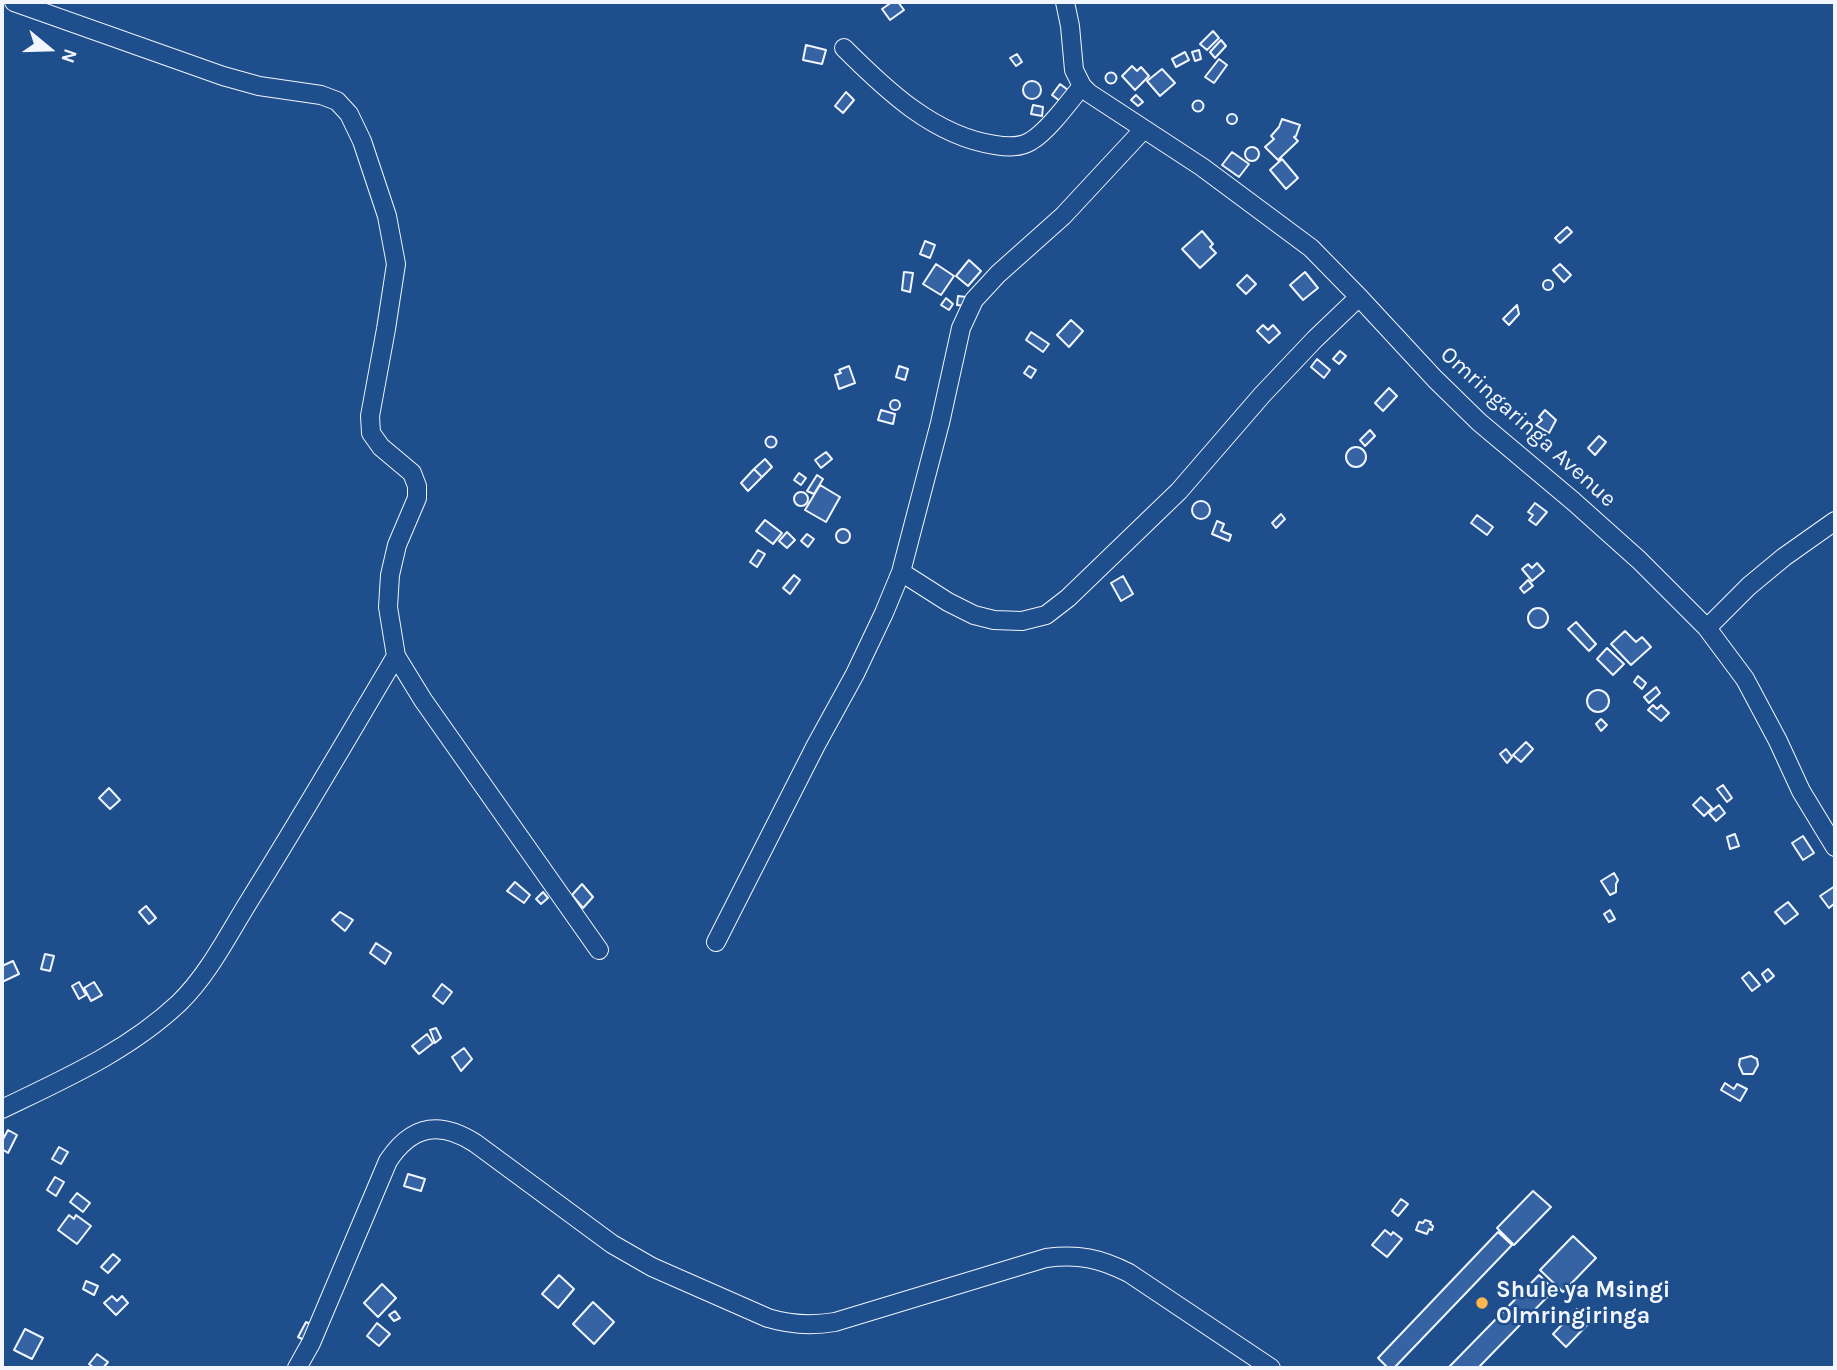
<!DOCTYPE html>
<style>
body{margin:0}
#map{position:relative;width:1837px;height:1370px;overflow:hidden;background:#1f4e8c;font-family:Karla,sans-serif}
canvas{display:block}
.frame{position:absolute;inset:0;border:4px solid #f2f6ff;pointer-events:none}
.north{position:absolute;left:14px;top:14px;width:70px;height:70px;-webkit-text-stroke:5px #1f4e8c;paint-order:stroke;rotate:109deg;font-size:19px;font-weight:700;line-height:28px;text-align:center;color:#f2f6ff}
.north::after{content:'';display:block;margin:auto;width:24px;height:32px;background:#f2f6ff;clip-path:polygon(50% 0,100% 100%,50% 72%,0 100%)}
</style>
<div id="map">
<canvas width="1837" height="1370"></canvas>
<div class="frame"></div>
<div class="north">N</div>
</div>
<script>
const context = document.querySelector('canvas').getContext('2d');
context.lineJoin = 'round';
function fill(path, color) { context.fillStyle = color; context.fill(path, 'evenodd'); }
function trace(path, color, width, dash) { context.strokeStyle = color; context.lineWidth = width; context.lineCap = dash ? 'butt' : 'round'; context.setLineDash(dash || []); context.stroke(path); }
function label(font, color, halo, rows, align = 'center') {
  context.font = font + ' Karla,sans-serif'; context.lineWidth = 5; context.setLineDash([]); context.textBaseline = 'middle'; context.strokeStyle = halo; context.fillStyle = color; for (const [text, x, y, turn = 0] of rows) {
    context.save(); context.translate(x, y); context.rotate((+turn || 0) * Math.PI / 180); context.textAlign = isNaN(turn) ? turn : align; if (halo) context.strokeText(text, 0, 0); context.fillText(text, 0, 0); context.restore();
  }
}
const building = new Path2D(`
 M892,2H898L904,10L890,20L882,9Z
 M1213,31L1219,38L1207,50L1200,44Z
 M1221,40L1226,46L1215,58L1210,52Z
 M806,45L826,50L822,64L803,60Z
 M1199,50L1201,59L1195,61L1192,52Z
 M1185,52L1189,60L1176,67L1172,59Z
 M1017,54L1022,62L1016,66L1010,58Z
 M1219,59L1227,65L1214,83L1205,77Z
 M1132,66L1137,71L1141,67L1149,76L1135,90L1122,76Z
 M1162,69L1175,83L1160,96L1147,81Z
 M1105.5 78a5.5 5.5 0 1 1 11 0a5.5 5.5 0 1 1-11 0Z
 M1023 90a9 9 0 1 1 18 0a9 9 0 1 1-18 0Z
 M1060,84L1068,90L1060,101L1052,95Z
 M846,92L854,100L843,113L835,106Z
 M1136,95L1143,102L1138,106L1131,100Z
 M1192.5 106a5.5 5.5 0 1 1 11 0a5.5 5.5 0 1 1-11 0Z
 M1033,105L1043,107L1042,116L1031,114Z
 M1227 119a5 5 0 1 1 10 0a5 5 0 1 1-10 0Z
 M1282,119L1300,125L1296,136L1294,137L1298,141L1278,160L1265,147L1274,139L1271,136L1279,127Z
 M1245 154a7 7 0 1 1 14 0a7 7 0 1 1-14 0Z
 M1232,152L1249,164L1239,177L1222,165Z
 M1282,159L1298,178L1286,189L1270,170Z
 M1567,227L1572,232L1560,243L1555,238Z
 M1202,231L1213,244L1210,247L1216,253L1200,268L1182,249Z
 M925,241L935,245L930,258L920,254Z
 M969,260L981,271L968,286L956,276Z
 M936,264L954,276L941,295L923,284Z
 M1560,264L1571,275L1564,282L1553,270Z
 M904,272L913,273L910,292L902,290Z
 M1305,272L1318,288L1303,300L1290,285Z
 M1247,275L1256,284L1246,294L1237,285Z
 M1543 285a5 5 0 1 1 10 0a5 5 0 1 1-10 0Z
 M958,296L966,297L965,306L957,305Z
 M946,298L953,304L949,310L941,305Z
 M1517,305L1519,314L1509,325L1503,319Z
 M1071,320L1083,331L1069,347L1057,335Z
 M1263,325L1268,330L1273,325L1280,333L1269,343L1257,331Z
 M1031,332L1049,344L1043,352L1026,340Z
 M1340,351L1346,356L1339,364L1333,359Z
 M1317,359L1330,370L1324,378L1311,367Z
 M849,366L855,383L839,389L835,375L841,373L839,370Z
 M899,366L908,369L905,380L896,377Z
 M1029,366L1036,370L1031,378L1024,373Z
 M1389,388L1397,396L1383,411L1375,403Z
 M890 405a5 5 0 1 1 10 0a5 5 0 1 1-10 0Z
 M881,410L895,414L893,424L878,420Z
 M1545,410L1556,420L1549,433L1536,425L1542,420L1539,417Z
 M1370,430L1375,436L1365,446L1360,440Z
 M1599,436L1606,442L1595,455L1588,448Z
 M765.5 442a5.5 5.5 0 1 1 11 0a5.5 5.5 0 1 1-11 0Z
 M1346 457a10 10 0 1 1 20 0a10 10 0 1 1-20 0Z
 M826,452L832,459L821,468L815,460Z
 M765,459L772,467L762,477L754,469Z
 M754,469L762,477L748,491L741,483Z
 M799,473L806,478L801,485L794,480Z
 M817,475L823,479L814,494L807,491Z
 M820,485L840,497L826,522L805,510Z
 M794 499a7 7 0 1 1 14 0a7 7 0 1 1-14 0Z
 M1192 510a9 9 0 1 1 18 0a9 9 0 1 1-18 0Z
 M1535,503L1547,512L1536,525L1529,520L1533,515L1528,512Z
 M1281,514L1285,519L1276,528L1272,523Z
 M1477,515L1493,527L1487,535L1471,523Z
 M765,520L782,533L773,544L756,531Z
 M1217,521L1224,524L1221,531L1231,535L1229,541L1212,534Z
 M836 536a7 7 0 1 1 14 0a7 7 0 1 1-14 0Z
 M787,532L795,540L787,548L779,541Z
 M807,534L814,539L808,547L801,541Z
 M758,550L765,554L757,567L750,562Z
 M1537,563L1544,571L1532,581L1522,569L1528,564L1532,568Z
 M794,575L800,580L790,594L783,588Z
 M1123,576L1133,594L1121,601L1111,583Z
 M1528,580L1533,586L1524,593L1520,588Z
 M1528 618a10 10 0 1 1 20 0a10 10 0 1 1-20 0Z
 M1576,622L1596,644L1589,651L1568,629Z
 M1625,631L1636,642L1642,637L1651,647L1631,665L1611,644Z
 M1607,648L1624,664L1613,675L1597,659Z
 M1638,676L1646,683L1642,689L1634,682Z
 M1656,687L1660,693L1649,703L1644,697Z
 M1587 701a11 11 0 1 1 22 0a11 11 0 1 1-22 0Z
 M1653,705L1657,709L1661,705L1669,713L1661,721L1648,710Z
 M1601,719L1607,725L1601,731L1596,724Z
 M1526,742L1533,749L1521,762L1513,755Z
 M1506,749L1512,757L1507,763L1500,754Z
 M1723,785L1732,798L1727,802L1717,789Z
 M109,788L120,800L110,809L99,798Z
 M1701,797L1712,808L1704,816L1693,805Z
 M1719,805L1725,813L1716,821L1709,813Z
 M1735,834L1739,846L1730,849L1727,837Z
 M1803,836L1814,853L1803,860L1792,843Z
 M1614,873L1618,880L1616,884V892L1610,895L1601,881Z
 M515,882L530,895L524,903L507,891Z
 M582,884L593,897L583,908L572,895Z
 M1835,886V903L1829,908L1820,896Z
 M543,892L548,898L541,904L536,899Z
 M1788,902L1798,914L1785,924L1775,912Z
 M146,906L156,918L149,924L139,912Z
 M1610,910L1615,919L1609,922L1604,914Z
 M340,912L353,920L345,931L332,920Z
 M376,943L391,953L385,964L370,953Z
 M45,954L54,956L50,971L41,969Z
 M13,961L19,974L2,982V966Z
 M1768,969L1774,976L1767,982L1762,974Z
 M1749,972L1760,985L1752,991L1742,978Z
 M79,982L86,995L79,999L72,986Z
 M94,982L102,995L91,1001L84,988Z
 M442,984L452,992L443,1004L433,996Z
 M436,1028L441,1038L435,1043L430,1030Z
 M427,1034L433,1043L419,1054L412,1046Z
 M464,1048L472,1059L461,1071L452,1057Z
 M1751,1056L1757,1059L1758,1065L1753,1074H1743L1739,1065L1740,1059Z
 M1725,1083L1734,1089L1737,1084L1747,1089L1740,1101L1721,1090Z
 M8,1130L17,1135L8,1153L2,1149V1141Z
 M59,1147L68,1152L61,1164L52,1159Z
 M408,1174L425,1179L421,1191L404,1186Z
 M55,1177L64,1182L56,1196L47,1190Z
 M1533,1191L1551,1207L1514,1245L1497,1228Z
 M77,1193L90,1203L83,1212L70,1202Z
 M1401,1199L1408,1204L1398,1216L1392,1211Z
 M69,1215L74,1219L76,1215L91,1226L77,1244L58,1230Z
 M1425,1220L1431,1222L1430,1224L1433,1226L1432,1230L1429,1229L1427,1234L1416,1230L1419,1222L1423,1223Z
 M1385,1230L1391,1235L1393,1232L1402,1239L1387,1257L1372,1245Z
 M1498,1232L1512,1245L1394,1368H1388L1378,1358Z
 M1573,1236L1596,1258L1563,1292L1540,1270Z
 M113,1254L120,1260L108,1273L101,1267Z
 M559,1275L574,1289L558,1308L542,1294Z
 M1539,1275L1554,1290L1478,1368H1450L1449,1367Z
 M86,1281L98,1286L94,1295L83,1289Z
 M382,1284L396,1298L378,1317L364,1303Z
 M112,1296L117,1301L122,1296L128,1303L116,1315L104,1303Z
 M593,1302L614,1322L594,1344L573,1324Z
 M1577,1309L1590,1322L1566,1347L1553,1334Z
 M395,1311L400,1318L394,1321L389,1315Z
 M306,1322L314,1326L306,1341L298,1337Z
 M377,1323L390,1334L379,1346L367,1336Z
 M25,1329L43,1338L32,1359L14,1350Z
 M97,1354L108,1362L103,1368H94L89,1364Z`);
const minor = new Path2D(`
 M14,2L223,76L259,86L321,95L337,101L349,114L362,141L387,216L396,264L386,329L370,416L371,433L381,447L412,473L417,486V498L397,545L390,575L388,607L396,656L423,700L599,950
 M1065,2L1070,26L1074,70L1082,86L1089,93L1202,167L1311,248L1359,297L1435,379L1479,422L1573,501L1639,560L1707,628L1745,679L1778,741L1801,791L1835,847
 M844,48C886,90 934,136 995,145C1007,147 1020,148 1031,141C1048,131 1069,102 1082,86
 M901,572L948,602L974,615L994,620L1022,621L1046,615L1068,598L1179,491L1262,395L1315,339L1359,297
 M1707,628L1749,586L1784,557L1835,521
 M716,942L816,745L855,674L884,613L901,572L940,423L961,328L974,300L998,274L1063,216L1144,129
 M2,1109C64,1079 128,1051 179,1003C209,974 229,933 251,898C301,818 348,737 396,656
 M297,1368L311,1343L388,1161C411,1126 439,1120 475,1143L612,1244L652,1267L768,1318C791,1325 811,1326 835,1322L1046,1258C1079,1254 1099,1258 1129,1273L1271,1368`);
const markers = [
 [1482,1303,7,"#ffb74d"]
];
const streetNames = [
 ["Omringaringa Avenue",1528,427,42]
];
const poiNames = [
 ["Shule ya Msingi",1496,1290],
 ["Olmringiringa",1496,1316]
];
fill(building, '#3563a3');
trace(building, '#f2f6ff', 2);
trace(minor, '#f2f6ff', 20);
trace(minor, '#1f4e8c', 18);
for (const [x, y, r, color] of markers) { const dot = new Path2D(); dot.arc(x, y, r, 0, 2 * Math.PI); context.fillStyle = color; context.fill(dot); trace(dot, '#1f4e8c', 2.5); }
label('23px', '#f2f6ff', '#1f4e8c', streetNames);
label('bold 23px', '#f2f6ff', '#1f4e8c', poiNames, 'left');
</script>
